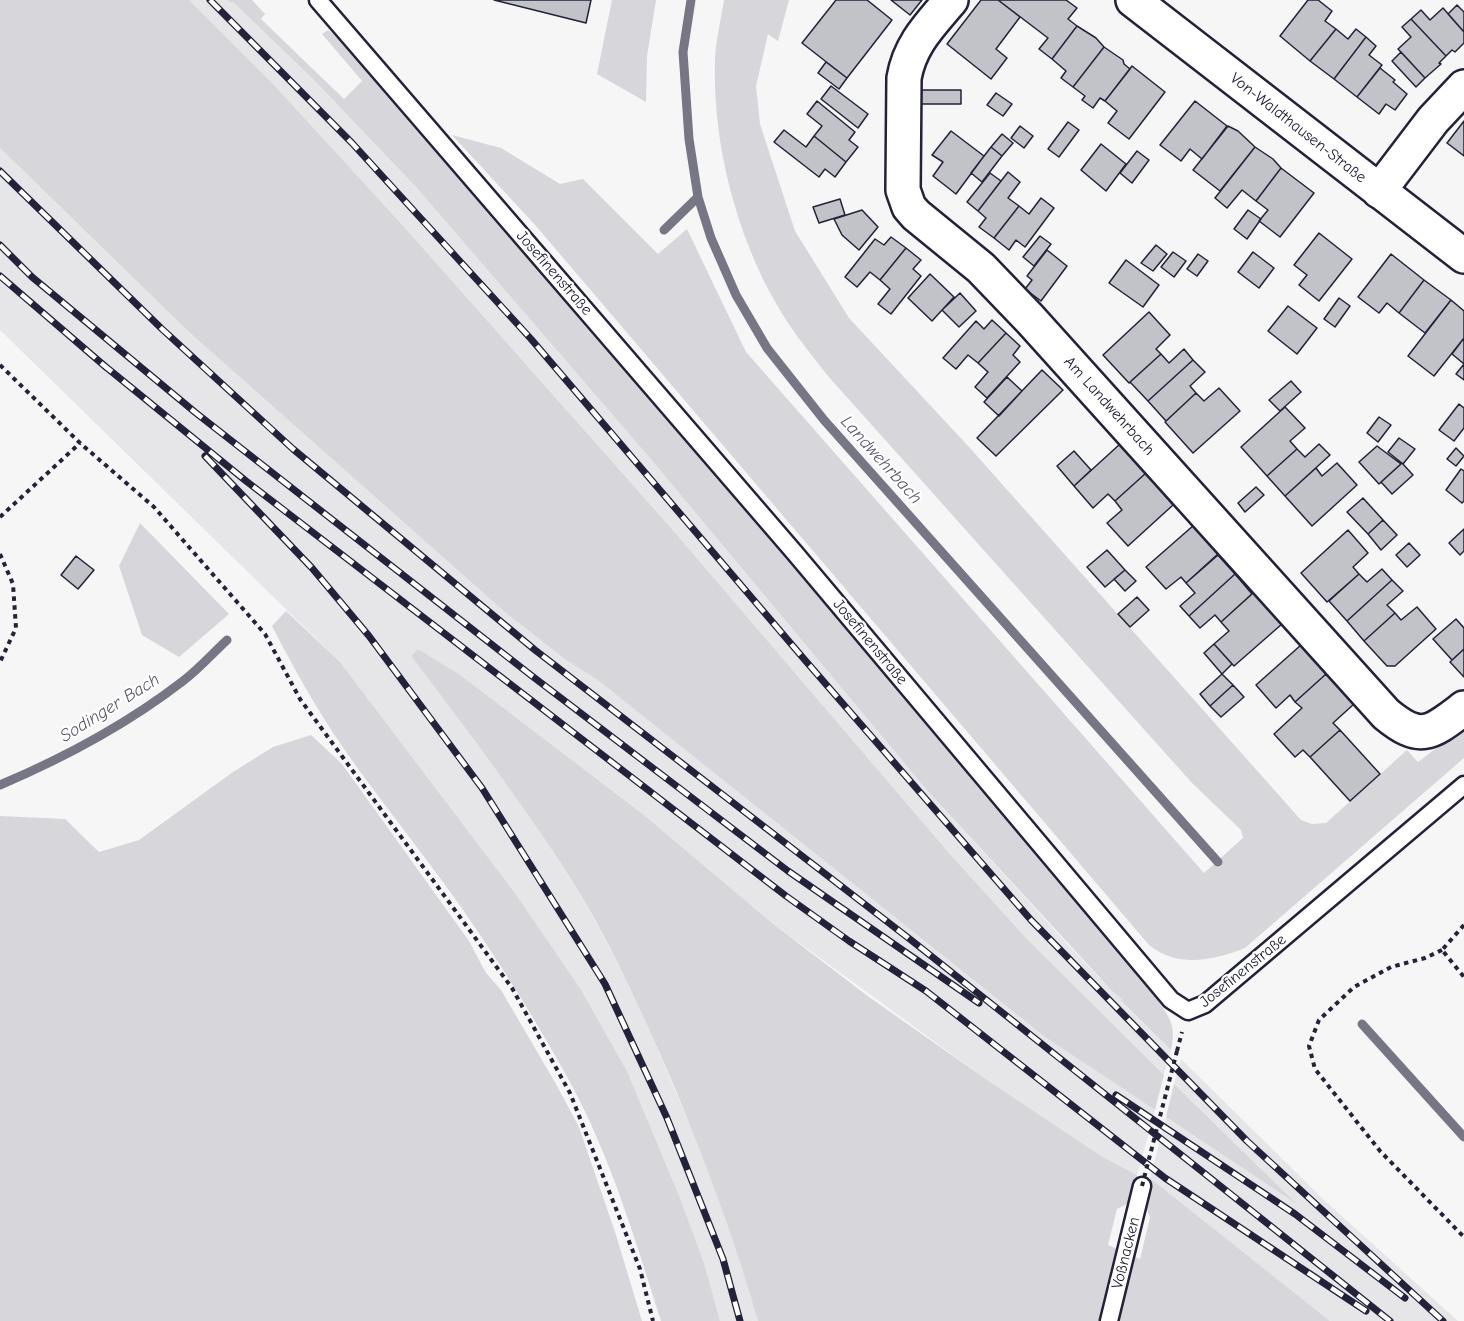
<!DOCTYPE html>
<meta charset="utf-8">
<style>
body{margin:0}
canvas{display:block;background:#f6f6f7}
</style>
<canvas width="1464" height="1321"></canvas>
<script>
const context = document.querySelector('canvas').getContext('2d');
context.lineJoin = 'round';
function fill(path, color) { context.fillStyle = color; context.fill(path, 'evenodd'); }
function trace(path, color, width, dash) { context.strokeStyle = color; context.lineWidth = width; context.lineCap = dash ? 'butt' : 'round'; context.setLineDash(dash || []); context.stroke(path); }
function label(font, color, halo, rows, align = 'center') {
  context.font = font + ' "Comic Neue",sans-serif'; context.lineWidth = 4.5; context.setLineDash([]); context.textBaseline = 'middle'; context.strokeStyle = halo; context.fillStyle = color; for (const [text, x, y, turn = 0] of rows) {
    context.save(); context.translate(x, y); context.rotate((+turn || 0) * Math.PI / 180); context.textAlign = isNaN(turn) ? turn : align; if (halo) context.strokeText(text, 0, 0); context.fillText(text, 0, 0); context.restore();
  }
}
const built = new Path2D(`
 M189,0H227L231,3L233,2L315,81L416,187L649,457L926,789L1071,948L1115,994L1124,999L1120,1001L1171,1050L1164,1075L1026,938L949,853L671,528L406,229L275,86Z
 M0,148L189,332L506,613L566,660L599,681L1045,1037L1155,1110L1137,1175L1103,1157L983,1077L772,923L644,815L459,674L418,649L411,656L531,817L583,899L633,991L705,1161L740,1258L758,1321H720L705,1266L680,1198L627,1071L580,988L515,893L340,662L0,330Z
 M1181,1059L1324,1200L1458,1321H1330L1150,1178L1166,1117L1294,1201L1174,1084Z`);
const green = new Path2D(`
 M0,0H189L275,86L406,229L671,528L949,853L1026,938L1164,1075L1155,1110L1045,1037L599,681L566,660L506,613L189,332L0,148Z
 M227,0H252L265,14L261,19L344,99L362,81L322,34L328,30L362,57L1080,905L1151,986C1161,1013 1179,1016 1171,1050L1120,1000L1123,999L1115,994L926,789L649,457L416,187L315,81L233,2L231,3Z
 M612,0H656L647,56L646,102L597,74Z
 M724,0H789L778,41L768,34L756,86L760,124L795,231L849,318L969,447L1301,820L1312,824L1326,823L1407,750L1418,762L1464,727V758L1245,948C1213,961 1177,968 1149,945L536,226L452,135L501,148L560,184L583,179L658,254L687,229L746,352L1204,873L1243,838L1241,830L1192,783L828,376C810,353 791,330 777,305C736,235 712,141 715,59C716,39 721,19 724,0Z
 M140,523L229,614L179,657L142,635L119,566Z
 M286,611L340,662L515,893L580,988L627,1071L680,1198L705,1266L720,1321H661C636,1242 611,1158 571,1084C542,1031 509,977 474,926C437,871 395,820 356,766C324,722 297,675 272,626Z
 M418,649L459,674L644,815L772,923L869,997L983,1077L1103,1157L1137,1175L1131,1202L1117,1209L1108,1245L1140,1259L1150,1217L1145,1205L1150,1178L1330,1321H758C735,1240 706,1163 674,1086C646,1021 618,958 582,897C531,813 470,735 411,656Z
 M311,735L342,764L469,941L486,973L501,990L556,1084L579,1127L616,1235L642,1321H0V816L65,819L99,852L139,840L233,772L273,747Z
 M1174,1084L1297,1204L1166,1117Z`);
const stream = new Path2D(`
 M691,0L683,52L689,139L698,197L711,238L736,295L767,348L824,420L1218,862
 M664,230L698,197
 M0,785C66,757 126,725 183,681C199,669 212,654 227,640
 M1362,1024L1464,1137`);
const building = new Path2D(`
 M494,0H591L586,23Z
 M836,0H867L892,20L847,78L802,43Z
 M891,0H922L910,15Z
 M981,0H998L1020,17L996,49L1007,58L991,79L947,44Z
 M998,0H1066L1077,8L1068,19L1077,26L1052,59L1039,49L1048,38Z
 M1308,0H1318L1332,11L1325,21L1336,29L1310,61L1280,36Z
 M1457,5L1464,12V32L1448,14Z
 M1443,8L1464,32V43L1455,52L1452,50L1446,56L1411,19L1421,10L1430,20Z
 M1411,19L1446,56L1439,63L1441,64L1425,78L1398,49L1411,37L1402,27Z
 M1077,26L1096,38L1104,47L1073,87L1061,78L1066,71L1052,59Z
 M1336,29L1348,39L1356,29L1366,37L1334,79L1310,61Z
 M1366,37L1376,46L1369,55L1382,65L1357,97L1334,79Z
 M1104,47L1123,60L1124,64L1130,69L1105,101L1100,98L1093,108L1082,100L1085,96L1073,87Z
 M1401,52L1425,78L1416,87L1392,61Z
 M826,62L847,78L839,89L818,73Z
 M1132,66L1165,92L1129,139L1108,123L1117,111L1105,101Z
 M1380,68L1395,80L1393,82L1407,94L1395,110L1386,104L1379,114L1357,97Z
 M831,86L868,114L858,128L821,99Z
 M919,90H961V104H919Z
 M996,93L1012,104L1003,116L987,105Z
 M817,101L855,132L849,140L858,147L846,162L814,136L822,126L807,114Z
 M1195,101L1227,126L1202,159L1190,149L1181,161L1160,145Z
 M1464,121V156L1447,143Z
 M1068,122L1079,130L1059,157L1048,149Z
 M1020,126L1033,136L1024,148L1011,138Z
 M1228,126L1238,131L1255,147L1220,191L1193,170Z
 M784,130L806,147L814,136L846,162L835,177L825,169L819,177L774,142Z
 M951,131L984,156L956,194L933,176L943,162L932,155Z
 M1002,134L1013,143L1002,156L991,147Z
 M1101,144L1126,164L1106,191L1081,170Z
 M991,147L1002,156L982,182L971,173Z
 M1255,147L1273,159L1281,168L1256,201L1242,190L1227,208L1215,198Z
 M1137,151L1149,160L1132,183L1120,173Z
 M1281,168L1314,193L1280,237L1259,221L1268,210L1256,201Z
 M1008,172L1020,182L1008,198L1019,206L994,238L979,227L986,218L978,211Z
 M990,173L1001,181L978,211L967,202Z
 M1041,198L1054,208L1025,247L1016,240L1009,250L994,238L1019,206L1029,214Z
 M840,199L845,215L819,223L813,207Z
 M862,210L878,227L859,250L842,235L834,219Z
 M1248,210L1261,219L1247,239L1234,229Z
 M1319,233L1352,259L1319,301L1299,285L1307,275L1294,265Z
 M1040,236L1051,244L1034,266L1023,257Z
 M891,237L906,248L880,280L870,272L857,287L845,277L875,239L884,245Z
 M1156,245L1167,254L1153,271L1141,263Z
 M906,248L921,260L913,269L921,276L891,314L878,304L890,289L880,280Z
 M1047,250L1067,266L1041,301L1025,289L1032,280L1027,276Z
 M1173,252L1186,261L1174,277L1161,267Z
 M1253,252L1274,268L1259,288L1238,272Z
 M1198,254L1208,261L1197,276L1187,269Z
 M1391,254L1424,280L1399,313L1387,303L1379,313L1358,297Z
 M1126,260L1159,285L1143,307L1109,283Z
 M930,274L954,297L932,321L908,298Z
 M1424,280L1451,300L1425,333L1399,313Z
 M960,293L976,311L959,327L942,310Z
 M1339,298L1350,306L1335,327L1324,319Z
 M1451,300L1464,311V338L1434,376L1408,356Z
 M1288,306L1317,328L1297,354L1268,331Z
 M1149,312L1170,335L1156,349L1161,354L1129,383L1103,355Z
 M992,320L1006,333L978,363L968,355L956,369L943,358L976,321L984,329Z
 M1006,333L1020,346L1013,355L1020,362L987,398L975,387L988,372L978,363Z
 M1464,338V380L1456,374L1464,364L1452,354Z
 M1184,349L1193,360L1148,401L1130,382L1161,354L1169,363Z
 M1193,360L1205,372L1190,386L1196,393L1166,421L1148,401Z
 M1042,370L1063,390L996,456L977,438Z
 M1007,377L1022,391L999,416L984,402Z
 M1291,381L1301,392L1280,411L1269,400Z
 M1219,388L1240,411L1193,453L1165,422L1196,393L1204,401Z
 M1459,404L1464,408V428L1454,441L1439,430Z
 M1285,407L1305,428L1290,441L1297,449L1267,476L1241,447Z
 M1379,417L1391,425L1378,442L1367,433Z
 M1399,438L1415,449L1403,464L1388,452Z
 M1120,444L1146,473L1115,501L1108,494L1093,508L1074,486Z
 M1319,444L1330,455L1285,496L1267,476L1297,449L1305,457Z
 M1377,446L1401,464L1379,484L1359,462Z
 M1456,448L1464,456L1456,466L1447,459Z
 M1074,451L1091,470L1074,486L1057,466Z
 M1337,463L1357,485L1312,526L1285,496L1316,468L1322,476Z
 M1402,463L1413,475L1392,494L1381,482Z
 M1461,469L1464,471V501L1462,503L1446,490Z
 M1146,473L1173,505L1128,546L1107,523L1122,510L1115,501Z
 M1256,487L1264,495L1245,512L1238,503Z
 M1363,498L1383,520L1368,534L1347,512Z
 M1383,520L1397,535L1381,550L1368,534Z
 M1194,525L1219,553L1186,583L1181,577L1166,589L1146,567Z
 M1464,529V551L1460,555L1449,543Z
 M1348,530L1368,553L1353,567L1359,574L1327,602L1301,573Z
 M1409,543L1420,555L1407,567L1396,555Z
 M1107,550L1125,570L1105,587L1087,567Z
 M1218,555L1235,574L1189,616L1180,606L1195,593L1186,583Z
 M76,556L94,570L78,589L61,575Z
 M1382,569L1392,580L1347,621L1329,601L1359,574L1367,582Z
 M1125,570L1136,581L1125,591L1114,579Z
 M1235,574L1252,594L1221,622L1215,615L1200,628L1189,616Z
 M1392,580L1403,591L1387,605L1395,613L1364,641L1347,621Z
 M1254,592L1282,624L1234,666L1214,644L1229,631L1221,622Z
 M1137,597L1149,610L1130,627L1118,614Z
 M1417,607L1436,629L1395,666H1387L1364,641L1395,613L1401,620Z
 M1456,619L1464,628V649L1452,660L1433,639Z
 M1214,644L1232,664L1222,674L1204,653Z
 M1301,645L1326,674L1295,702L1290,695L1276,708L1256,685Z
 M1464,649V677L1450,662Z
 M1222,674L1233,685L1210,706L1200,694Z
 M1326,674L1354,704L1333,723L1340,730L1310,757L1303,750L1295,757L1274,734L1302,708L1295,702Z
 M1233,685L1244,697L1221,717L1210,706Z
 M1340,730L1380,774L1350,801L1310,757Z`);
const path = new Path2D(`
 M0,365L80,443L154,507L265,634L300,699L512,988L570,1093L640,1269L653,1321
 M0,517L80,443
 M0,554L13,584L16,628L0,662
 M1464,925L1442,950L1464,977
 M1442,950L1425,958L1391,967L1354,987L1319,1020L1309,1046L1315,1069L1380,1151L1464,1237
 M1177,1051L1182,1032`);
const service = new Path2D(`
 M318,0L794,552L1171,1000L1188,1011L1205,1004L1464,785
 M1109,1321L1142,1186`);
const minor = new Path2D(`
 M951,0C930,25 910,44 904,78L903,190L909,207L916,215L981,268L1030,319L1386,714C1421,743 1431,733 1464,708
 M1379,191L1433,120L1464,87`);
const tertiary = new Path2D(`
 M1133,0L1464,256`);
const rail = new Path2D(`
 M210,0L352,143L531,339L804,659L1031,920L1247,1141L1443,1321
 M0,171L162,329L293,449L535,650L911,940L1390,1321
 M0,245L32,277L196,413L532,676L788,871L979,1003
 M0,276L107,368
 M101,363L246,481L786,896L849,941L926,991L1165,1178L1366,1311
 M205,456L312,568L369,636L482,788L605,984L667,1118L723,1259L740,1321
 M1116,1095L1295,1214L1405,1298`);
const pathBridge = new Path2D(`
 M1142,1186L1177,1051`);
const streetNames = [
 ["Von-Waldthausen-Straße",1298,128,38],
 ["Josefinenstraße",554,273,49],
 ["Am Landwehrbach",1109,406,48],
 ["Josefinenstraße",870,642,50],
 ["Josefinenstraße",1243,971,-39],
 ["Voßnacken",1126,1253,-76]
];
const waterNames = [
 ["Landwehrbach",881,460,48],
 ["Sodinger Bach",110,708,-32]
];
fill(built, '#e6e6e9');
fill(green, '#d7d7db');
trace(stream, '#767685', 9);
fill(building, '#c2c2c9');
trace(building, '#22223b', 1.5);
trace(service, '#22223b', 21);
trace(minor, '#22223b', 38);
trace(tertiary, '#22223b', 38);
trace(path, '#22223b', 4, [4.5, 4.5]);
trace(service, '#fff', 16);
trace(minor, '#fff', 33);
trace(tertiary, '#fff', 33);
trace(rail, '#22223b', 7);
trace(rail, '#fff', 4.5, [14]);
trace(pathBridge, '#22223b', 4, [4.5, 4.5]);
label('16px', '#22223b', '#fff', streetNames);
label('italic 18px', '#5a5a6d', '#fff', waterNames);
</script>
